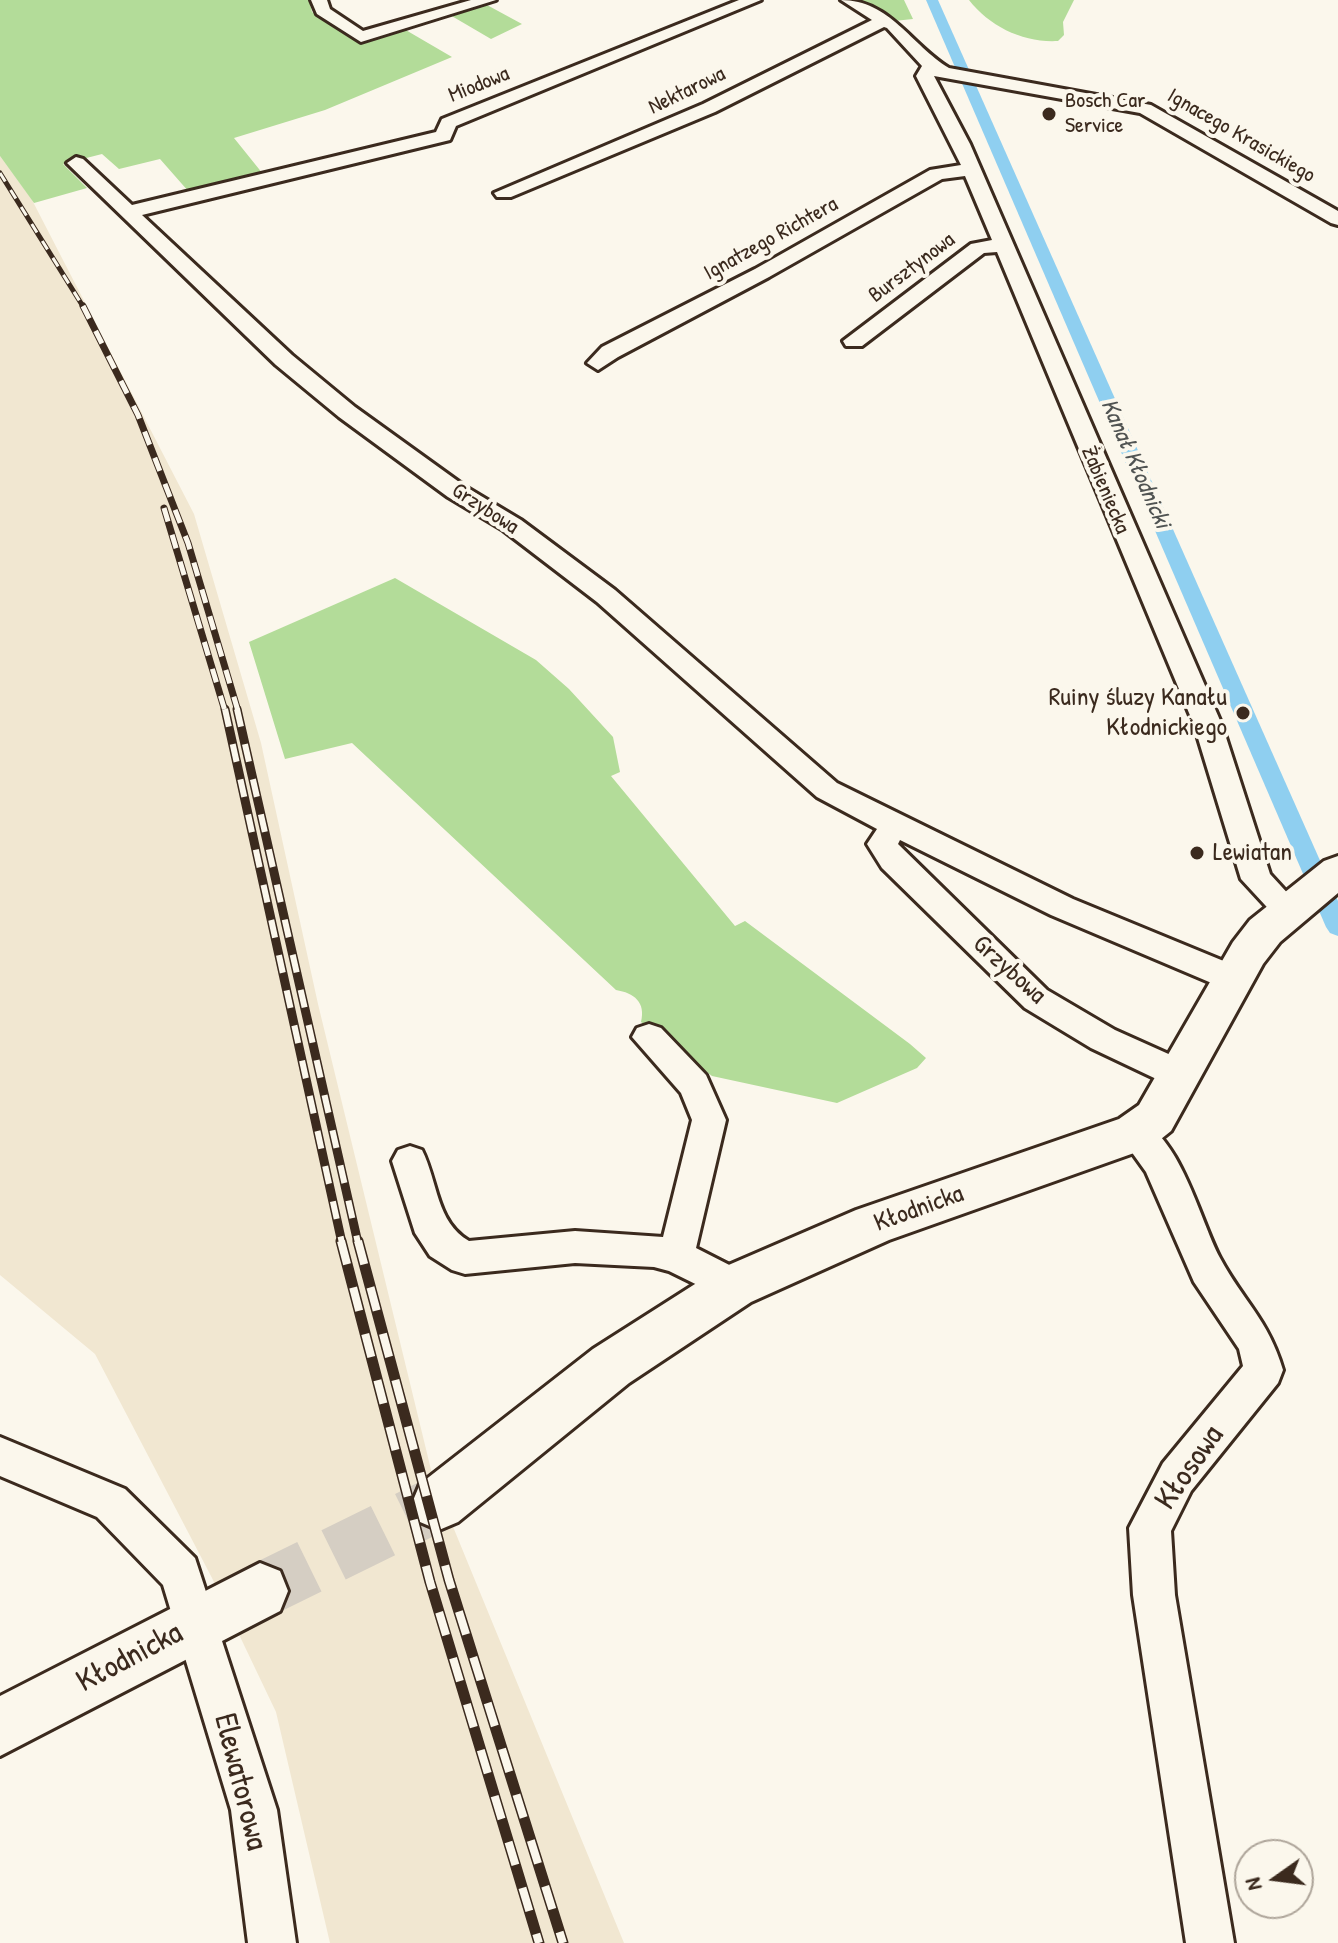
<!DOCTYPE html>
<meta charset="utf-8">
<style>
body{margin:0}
#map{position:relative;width:1338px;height:1943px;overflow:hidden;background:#fbf7ec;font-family:"Patrick Hand",sans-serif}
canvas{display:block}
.north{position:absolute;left:1234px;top:1839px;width:80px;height:80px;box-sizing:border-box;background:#fbf7ec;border:2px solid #aea59a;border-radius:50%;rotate:256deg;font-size:22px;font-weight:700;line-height:32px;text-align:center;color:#3b2a1e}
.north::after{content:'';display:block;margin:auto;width:28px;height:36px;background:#3b2a1e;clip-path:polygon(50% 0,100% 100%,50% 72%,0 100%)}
</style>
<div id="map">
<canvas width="1338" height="1943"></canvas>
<div class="north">N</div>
</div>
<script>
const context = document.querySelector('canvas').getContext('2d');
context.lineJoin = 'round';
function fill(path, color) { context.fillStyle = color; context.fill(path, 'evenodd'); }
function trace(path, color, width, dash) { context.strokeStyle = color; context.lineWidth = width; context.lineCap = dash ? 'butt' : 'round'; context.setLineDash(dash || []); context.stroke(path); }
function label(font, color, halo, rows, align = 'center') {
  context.font = font + ' "Patrick Hand",sans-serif'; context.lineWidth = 8; context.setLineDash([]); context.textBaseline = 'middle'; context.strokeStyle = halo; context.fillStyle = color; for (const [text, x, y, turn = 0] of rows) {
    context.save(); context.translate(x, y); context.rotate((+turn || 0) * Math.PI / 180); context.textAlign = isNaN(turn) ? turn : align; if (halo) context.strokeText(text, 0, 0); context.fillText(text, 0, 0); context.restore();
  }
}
const built = new Path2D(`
 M0,156L31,198L194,514L261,743L318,1004L433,1478L624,1943H330L276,1712L212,1578L95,1354L0,1275Z`);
const green = new Path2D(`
 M0,0H309L312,12L357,42L404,29L452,57L325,110L234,138L263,174L189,192L160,159L119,169L102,154L63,164L87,188L34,203L0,156Z
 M862,0H904L913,19L894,21Z
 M969,0H1074L1063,22L1064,35L1058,41C1024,43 990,27 969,0Z
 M487,5L522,24L491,39L450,15Z
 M395,578L536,660L569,689L613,737L620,772L611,776L735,926L745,921L910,1044L926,1058L917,1068L837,1103L712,1076L641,1022C646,1002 634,993 616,990L352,743L285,759L249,642Z`);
const canal = new Path2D(`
 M926,0H938L1338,901V936L1330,933L1326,927Z`);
const majorTunnel = new Path2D(`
 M260,1591L439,1503`);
const minor = new Path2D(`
 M311,0H327L330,9L363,31L471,0H496L361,42L317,14Z
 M739,0H761L456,126L450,140L142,215L292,355L355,407L466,487L521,520L615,590L837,783L1073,899L1243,969L1248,978L1243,987L1232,991L1221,987L1051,915L900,840L898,844L1047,990L1115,1030L1193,1065L1198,1075L1193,1085L1181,1089L1169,1085L1091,1048L1025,1008L882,868L867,844L877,829L817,797L597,602L503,530L448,497L339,417L276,365L67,163L76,157L83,159L132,205L436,132L442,119Z
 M841,0C890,0 911,45 949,68L1151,105L1338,211V225L1331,223L1140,113L934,76L970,144L1222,725L1270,874L1303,910L1299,918L1288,922L1277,918L1241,879L1194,725L997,252L984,253L862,346H846L843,341L971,244L992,240L965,176L942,179L769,277L618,357L598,370L587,363L602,347L755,269L930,170L961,165L916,76L922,66L887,28L884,27L715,112L511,197H497L494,193L703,104L872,20Z
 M649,1024L661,1028L706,1075L726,1120L696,1248L747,1274L753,1286L747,1298L734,1303L669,1271L654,1267L575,1263L465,1274L452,1270L430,1256L415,1233L392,1161L398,1150L410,1146L422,1150C438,1182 436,1222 469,1241L575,1231L663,1237L692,1120L681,1093L632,1037L637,1028Z
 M1135,1118C1180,1134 1199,1218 1220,1258C1243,1301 1268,1319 1283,1370L1278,1383L1191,1491L1171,1531L1175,1595L1234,1943H1186L1133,1595L1129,1528L1163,1463L1243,1366L1239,1349L1194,1282L1146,1172L1118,1133L1123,1123Z
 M0,1437L125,1489L195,1558L277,1810L296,1943H248L231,1810L163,1585L97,1517L0,1476Z`);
const major = new Path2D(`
 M1338,856V893L1280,942L1263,964L1171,1131L1151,1147L889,1240L751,1302L629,1383L458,1522L439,1530L420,1522L412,1503L420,1484L593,1349L717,1270L856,1210L1119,1119L1139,1105L1233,942L1250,920L1324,861Z
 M260,1563L280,1571L288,1591L280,1611L0,1756V1696Z`);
const railFar3 = new Path2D(`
 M0,173L84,308`);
const railFar2 = new Path2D(`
 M83,306L138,415L188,543L238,711
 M164,508L225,711`);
const railFar1 = new Path2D(`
 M225,709L342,1243
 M237,709L358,1243`);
const rail = new Path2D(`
 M341,1241L430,1582L539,1943
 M358,1241L449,1580L563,1943`);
const markers = [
 [1049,114,8,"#3b2a1e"],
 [1243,713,8,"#3b2a1e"],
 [1197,853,8,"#3b2a1e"]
];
const farStreetnames = [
 ["Miodowa",479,85,-22],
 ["Nektarowa",687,91,-26],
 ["Ignacego Krasickiego",1241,136,30],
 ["Ignatzego Richtera",771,239,-29],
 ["Bursztynowa",912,268,-37],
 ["Żabieniecka",1105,490,67],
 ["Grzybowa",485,509,33]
];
const farPoinames = [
 ["Bosch Car",1065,101],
 ["Service",1065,126]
];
const farWaternames = [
 ["Kanał Kłodnicki",1135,464,66]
];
const poiNames = [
 ["Ruiny śluzy Kanału",1227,698],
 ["Kłodnickiego",1227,728],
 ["Lewiatan",1213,853,"left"]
];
const streetNames = [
 ["Grzybowa",1009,970,42],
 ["Kłodnicka",919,1209,-20]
];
const nearStreetnames = [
 ["Kłosowa",1190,1468,-55],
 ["Kłodnicka",130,1658,-28],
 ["Elewatorowa",240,1782,76]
];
fill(built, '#f1e7d1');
fill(green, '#b3dc99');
fill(canal, '#8fcff0');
trace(majorTunnel, '#d5cec3', 55, [55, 27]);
trace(minor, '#3b2a1e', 6);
trace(major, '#3b2a1e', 6);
fill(minor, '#fbf7ec');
fill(major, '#fbf7ec');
trace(railFar3, '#3b2a1e', 5);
trace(railFar2, '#3b2a1e', 7);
trace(railFar1, '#3b2a1e', 9);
trace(rail, '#3b2a1e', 11);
trace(railFar3, '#fbf7ec', 3, [10]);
trace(railFar2, '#fbf7ec', 5, [14]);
trace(railFar1, '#fbf7ec', 6, [18]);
trace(rail, '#fbf7ec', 8, [24]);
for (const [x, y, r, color] of markers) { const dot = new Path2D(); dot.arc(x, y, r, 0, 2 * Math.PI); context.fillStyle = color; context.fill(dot); trace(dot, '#fbf7ec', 3); }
label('22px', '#3b2a1e', '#fbf7ec', farStreetnames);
label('22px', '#3b2a1e', '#fbf7ec', farPoinames, 'left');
label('italic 24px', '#505352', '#fbf7ec', farWaternames);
label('26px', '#3b2a1e', '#fbf7ec', poiNames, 'right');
label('26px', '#3b2a1e', '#fbf7ec', streetNames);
label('32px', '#3b2a1e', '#fbf7ec', nearStreetnames);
</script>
